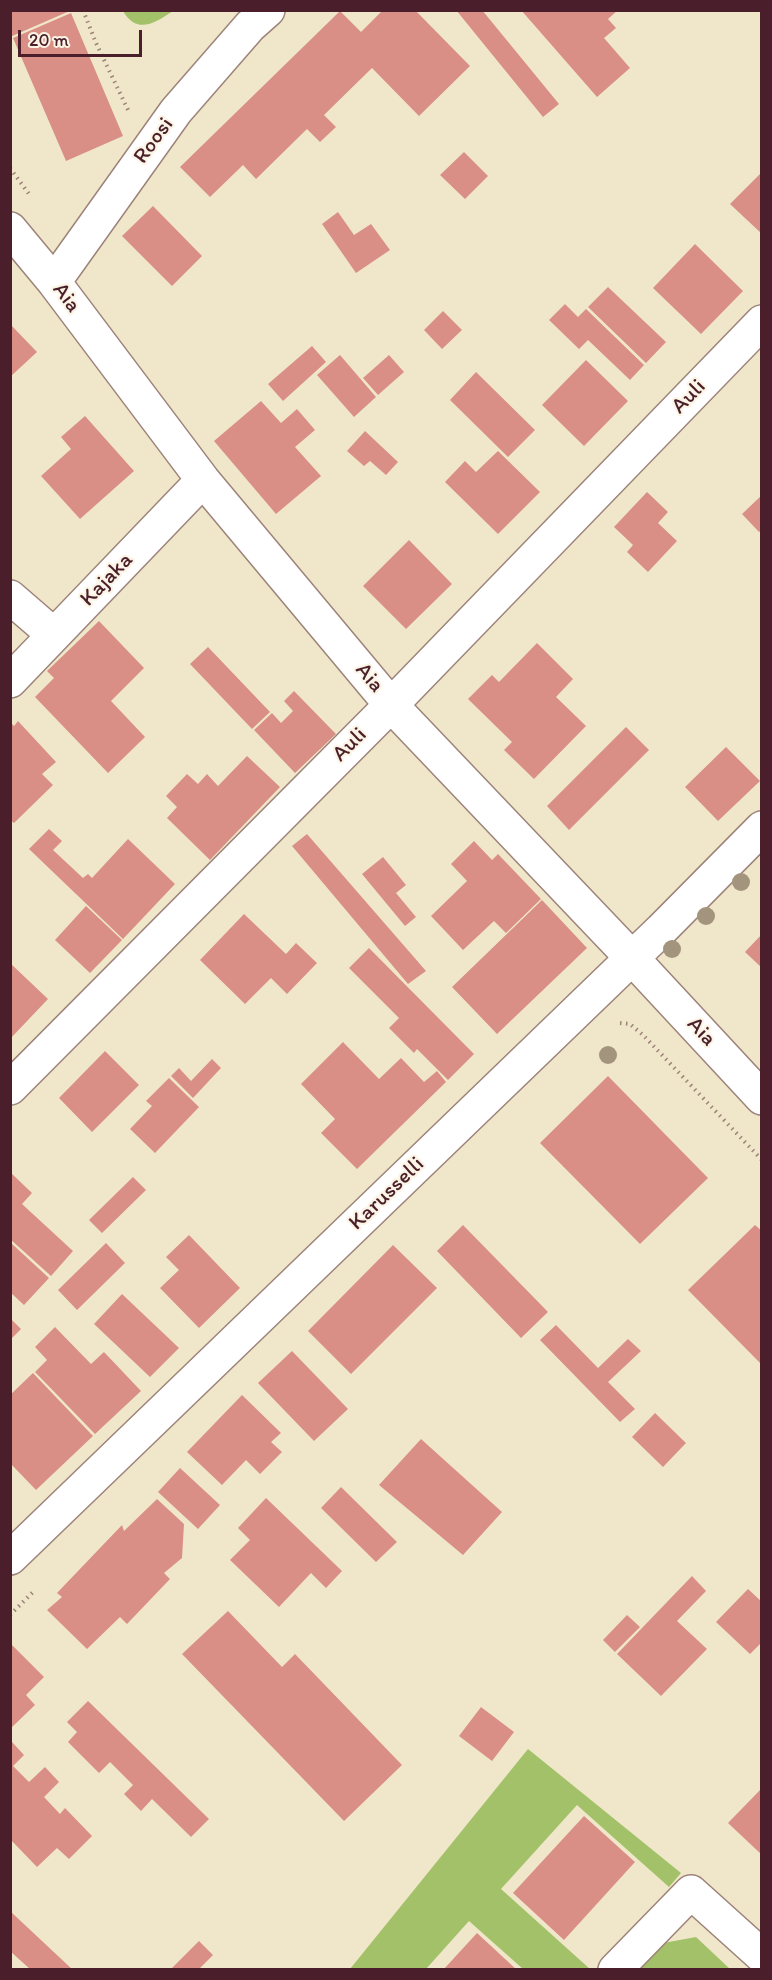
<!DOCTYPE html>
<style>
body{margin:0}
#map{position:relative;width:772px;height:1980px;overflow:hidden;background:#f0e7ca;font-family:Itim,sans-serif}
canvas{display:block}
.frame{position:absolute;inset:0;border:12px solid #4a1f2b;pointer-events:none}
.scale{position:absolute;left:18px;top:30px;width:124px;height:27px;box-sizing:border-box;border:3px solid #4a1f2b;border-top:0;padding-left:8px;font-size:18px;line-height:21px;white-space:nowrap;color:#4a1f2b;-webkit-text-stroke:4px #fcf5e5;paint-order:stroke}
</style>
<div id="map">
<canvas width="772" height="1980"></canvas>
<div class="frame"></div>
<div class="scale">20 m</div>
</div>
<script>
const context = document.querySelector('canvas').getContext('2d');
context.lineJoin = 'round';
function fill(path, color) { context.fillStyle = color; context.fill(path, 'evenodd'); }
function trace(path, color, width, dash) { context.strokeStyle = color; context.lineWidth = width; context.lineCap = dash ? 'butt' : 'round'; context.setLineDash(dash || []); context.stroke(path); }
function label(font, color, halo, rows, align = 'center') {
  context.font = font + ' Itim,sans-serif'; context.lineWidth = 4.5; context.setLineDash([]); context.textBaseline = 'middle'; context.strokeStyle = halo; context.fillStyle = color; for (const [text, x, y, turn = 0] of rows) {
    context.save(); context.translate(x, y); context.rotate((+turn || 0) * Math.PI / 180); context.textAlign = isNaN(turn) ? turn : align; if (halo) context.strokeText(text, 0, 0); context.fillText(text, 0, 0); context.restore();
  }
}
const green = new Path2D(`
 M123,11V10L173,11C155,23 137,35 123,11Z
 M528,1749L681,1873L669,1887L577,1805L501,1889L590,1969H523L469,1921L426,1969H350Z
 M696,1937L730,1969L634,1970L658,1944Z`);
const building = new Path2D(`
 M10,10H72L10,37Z
 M383,10H415L470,66L419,116L372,68L324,115L336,127L320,142L307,129L256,179L243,165L210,197L180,167L340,11L361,32Z
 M456,10H482L559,104L543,117Z
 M521,10H618L608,19L616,28L604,38L630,68L597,97Z
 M71,13L123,136L66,161L13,38Z
 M464,152L488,176L465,199L440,175Z
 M762,172V234L730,204Z
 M153,206L202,256L172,286L122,236Z
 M338,212L354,235L371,224L390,250L356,273L322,224Z
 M695,244L743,291L701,334L653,288Z
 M608,287L666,342L646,363L588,307Z
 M565,304L578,317L586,309L644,365L630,380L588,340L579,349L549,320Z
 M443,311L462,330L442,349L424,330Z
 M10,324L37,352L10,377Z
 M312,346L326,362L283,401L268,384Z
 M340,355L376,397L354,417L317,375Z
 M389,355L404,372L378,395L363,378Z
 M586,360L628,401L584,446L542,405Z
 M476,372L535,430L508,457L450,400Z
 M261,401L281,423L297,409L315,430L295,447L321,476L276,514L214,441Z
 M85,416L134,471L80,519L41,476L71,449L61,437Z
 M365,431L398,462L386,475L370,461L364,466L347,451Z
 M498,451L540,492L498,534L445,482L465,461L476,472Z
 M647,492L668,512L658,523L677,541L648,572L627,552L633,545L614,527Z
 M762,495V530L759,532L742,514Z
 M409,540L452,584L406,629L363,586Z
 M99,621L144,668L111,701L145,737L108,773L35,697L54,678L47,671Z
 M537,643L573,679L556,697L586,726L534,779L504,750L512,742L468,699L492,675L499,682Z
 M208,647L270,712L252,729L190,664Z
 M294,691L336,734L295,773L254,730L272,713L281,723L293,711L284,701Z
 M18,721L56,762L42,774L53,785L14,823L10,820V722L14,726Z
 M626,727L649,750L569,830L547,806Z
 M726,747L760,781L718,821L685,787Z
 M247,756L280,787L210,860L167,818L177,807L166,796L187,774L198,784L207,774L218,786Z
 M49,829L62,841L53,850L83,878L88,874L92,878L128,839L175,884L123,939L29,849Z
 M307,834L426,971L408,984L292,846Z
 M474,841L492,860L498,854L541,899L506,933L494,921L463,950L431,916L467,881L451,864Z
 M383,857L406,885L396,893L416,917L405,926L362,874Z
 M542,900L587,948L497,1034L452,987Z
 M86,906L122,940L90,973L55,940Z
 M244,914L286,954L296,943L317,963L287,994L271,978L245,1004L200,960Z
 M762,934V968L745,952Z
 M369,948L474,1054L448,1080L417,1049L414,1053L389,1028L399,1018L349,968Z
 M10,963L48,999L10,1039Z
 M343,1042L379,1079L401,1058L424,1082L437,1071L446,1082L357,1169L321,1133L335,1119L301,1084Z
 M105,1051L139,1085L92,1132L59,1098Z
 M212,1059L221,1068L193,1098L171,1076L179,1068L191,1081Z
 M608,1076L708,1178L640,1244L540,1143Z
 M169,1078L199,1107L155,1153L130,1129L152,1106L146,1101Z
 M10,1172L32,1193L22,1204L73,1251L51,1276L10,1239Z
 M133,1177L146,1190L102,1233L89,1220Z
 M463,1225L548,1312L521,1338L437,1251Z
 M755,1225L762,1231V1365L688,1290Z
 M189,1235L240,1288L199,1328L160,1288L179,1270L166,1257Z
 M10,1242L49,1278L24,1305L10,1292Z
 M106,1243L125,1263L77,1310L58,1290Z
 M393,1245L437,1288L351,1374L308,1331Z
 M122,1294L179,1348L150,1377L94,1324Z
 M10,1318L21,1329L10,1340Z
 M556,1325L598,1368L628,1339L641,1351L608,1382L635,1409L620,1422L540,1340Z
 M55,1327L91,1364L104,1352L141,1391L95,1434L35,1372L47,1360L35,1347Z
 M292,1351L348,1409L314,1441L258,1383Z
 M33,1373L93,1436L36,1490L10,1463V1395Z
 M242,1395L281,1433L271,1442L282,1452L260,1474L246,1460L222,1485L187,1452Z
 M655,1413L686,1443L663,1467L632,1437Z
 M421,1439L502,1512L463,1555L379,1485Z
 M180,1468L220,1505L198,1529L158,1492Z
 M341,1487L397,1542L376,1562L321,1508Z
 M266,1498L342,1571L326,1588L311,1573L279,1607L230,1560L250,1540L238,1528Z
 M157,1499L184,1524L182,1558L164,1573L170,1579L127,1624L120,1617L87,1649L47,1610L62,1597L57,1593L122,1525L124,1531Z
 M692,1576L706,1591L677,1621L707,1649L661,1696L617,1654Z
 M748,1589L762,1602V1642L750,1654L716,1622Z
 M228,1611L282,1667L295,1654L402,1765L344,1821L182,1654Z
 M627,1615L640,1627L615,1652L603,1640Z
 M10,1643L44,1677L26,1695L35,1705L10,1729Z
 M88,1701L209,1819L191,1837L152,1799L141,1811L124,1794L133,1785L110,1762L99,1773L68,1742L77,1732L67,1722Z
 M481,1707L514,1732L492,1761L459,1736Z
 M12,1742L24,1755L13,1766L29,1782L45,1767L59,1782L44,1797L60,1814L65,1808L92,1836L69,1859L57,1848L37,1867L10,1839Z
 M762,1788V1855L728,1823Z
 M584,1816L635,1862L564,1940L513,1893Z
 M10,1911L73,1970H31L10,1951Z
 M477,1933L517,1970H443Z
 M199,1941L213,1955L198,1970H170Z`);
const path = new Path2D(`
 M83,10L96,43L129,112
 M10,168L29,194
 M620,1023L630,1024L643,1035L762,1160
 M10,1615L35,1590`);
const minor = new Path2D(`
 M10,229L54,282L203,480L391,705L632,958L762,1098
 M54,282L176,111L250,26L268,10
 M10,597L54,635
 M10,681L203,480
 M10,1088L391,705L762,322
 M10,1558L661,930L762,828
 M615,1970L691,1892L762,1956`);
const trees = [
 [741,882],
 [706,916],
 [672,949],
 [608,1055]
];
const streetNames = [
 ["Roosi",154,141,-54],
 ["Aia",66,298,53],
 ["Auli",689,397,-46],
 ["Kajaka",107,580,-46],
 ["Aia",369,678,50],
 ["Auli",350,745,-45],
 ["Aia",701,1032,47],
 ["Karusselli",387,1194,-44]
];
fill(green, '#a2c169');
fill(building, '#da8f86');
trace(minor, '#9d837a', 36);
trace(path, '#9d837a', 4, [1.5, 4.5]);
trace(minor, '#fff', 33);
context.fillStyle = '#a3947d';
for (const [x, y] of trees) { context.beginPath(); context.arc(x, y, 9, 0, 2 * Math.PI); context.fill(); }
label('22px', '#4a1f2b', '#fcf5e5', streetNames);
</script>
